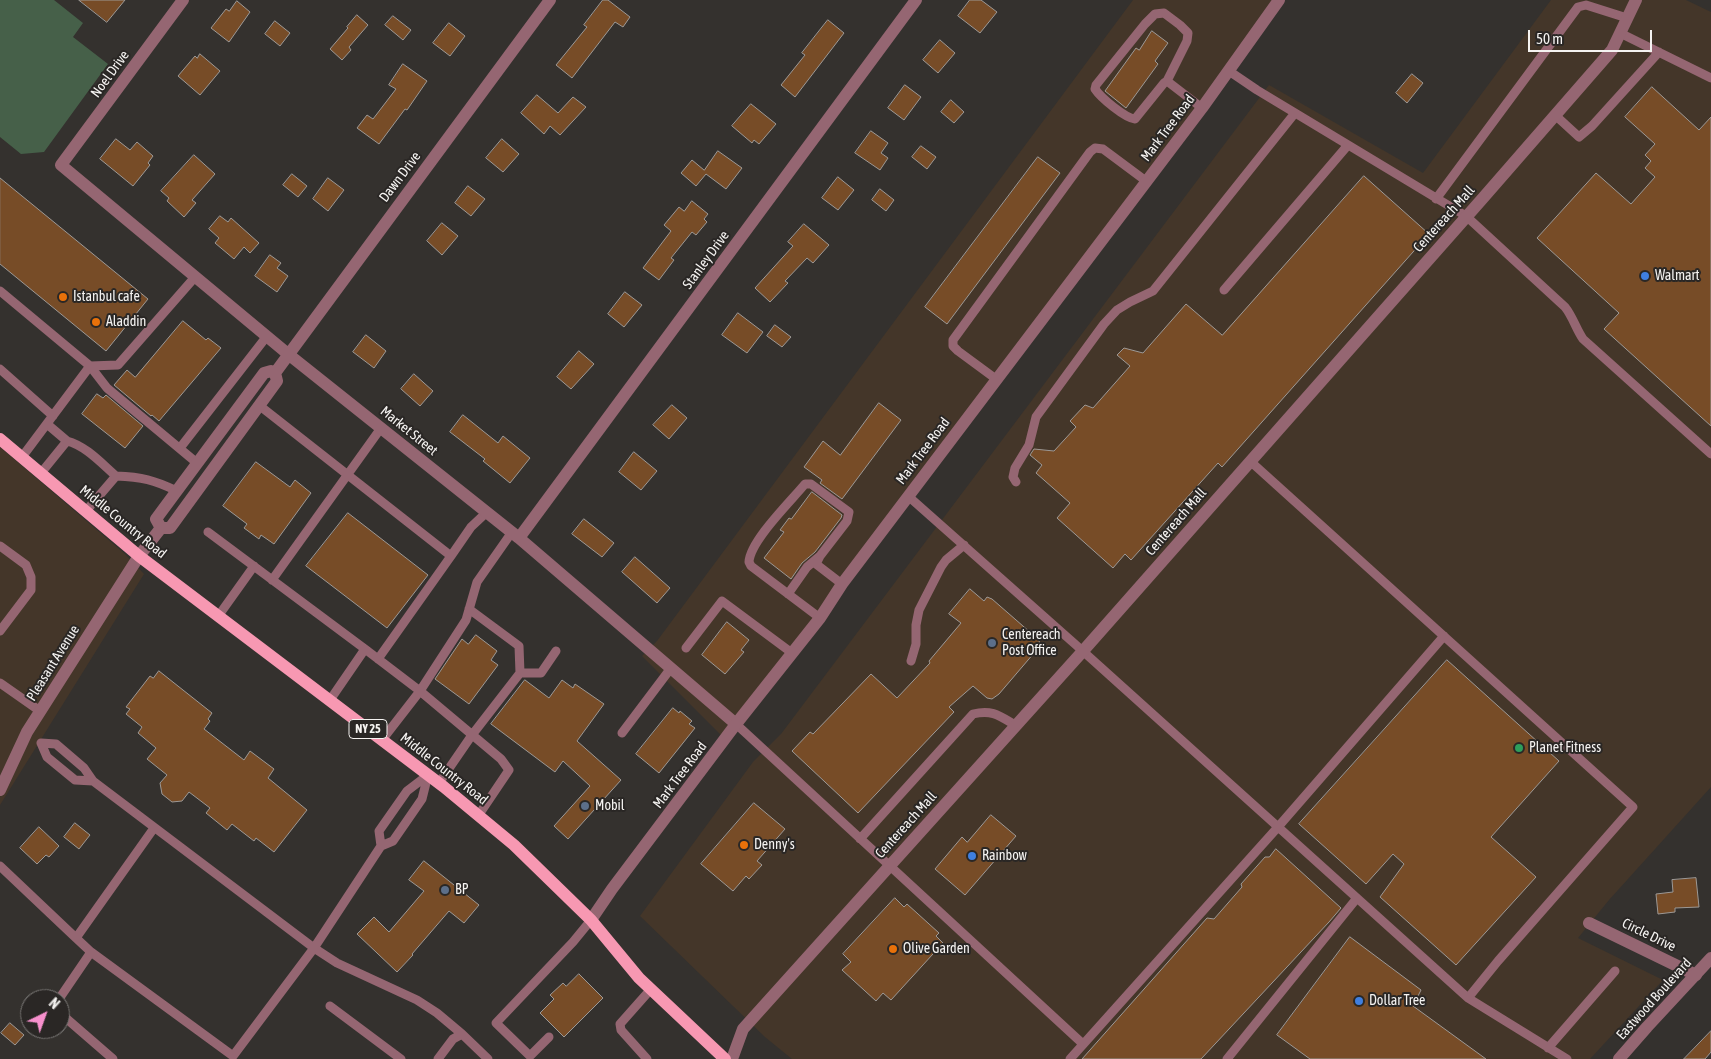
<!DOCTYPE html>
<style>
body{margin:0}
#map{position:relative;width:1711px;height:1059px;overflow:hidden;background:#34312e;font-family:"Asap Condensed",sans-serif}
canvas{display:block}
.north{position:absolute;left:20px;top:989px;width:50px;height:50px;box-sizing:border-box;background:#2a2725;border:1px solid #7b7977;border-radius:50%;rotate:42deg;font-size:14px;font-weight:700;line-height:20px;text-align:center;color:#f5f3f1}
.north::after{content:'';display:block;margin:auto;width:18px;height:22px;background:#f790cd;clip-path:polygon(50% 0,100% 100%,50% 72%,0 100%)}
.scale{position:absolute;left:1528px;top:30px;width:124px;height:22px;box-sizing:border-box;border:2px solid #f5f3f1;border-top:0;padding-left:6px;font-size:15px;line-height:18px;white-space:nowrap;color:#f5f3f1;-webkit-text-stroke:4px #2a2725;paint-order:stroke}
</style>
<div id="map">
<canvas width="1711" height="1059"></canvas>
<div class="north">N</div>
<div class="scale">50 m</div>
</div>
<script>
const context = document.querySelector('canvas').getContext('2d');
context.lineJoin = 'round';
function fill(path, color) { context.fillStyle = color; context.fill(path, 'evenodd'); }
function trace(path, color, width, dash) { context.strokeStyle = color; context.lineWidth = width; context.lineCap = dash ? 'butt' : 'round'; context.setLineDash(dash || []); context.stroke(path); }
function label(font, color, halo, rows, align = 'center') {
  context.font = font + ' "Asap Condensed",sans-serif'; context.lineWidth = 4; context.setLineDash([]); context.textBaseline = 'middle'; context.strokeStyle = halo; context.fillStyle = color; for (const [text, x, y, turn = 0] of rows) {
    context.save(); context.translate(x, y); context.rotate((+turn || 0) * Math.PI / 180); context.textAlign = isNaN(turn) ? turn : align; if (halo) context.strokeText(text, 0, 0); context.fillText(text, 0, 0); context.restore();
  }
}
const commercial = new Path2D(`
 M1133,0H1279L725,739L642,656L657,641Z
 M1551,0H1686L1711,12V787L1609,900L1578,938L1663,980L1590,1059H792L765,1037L640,916L753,762L781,734L1269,85L1423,173Z
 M0,447L125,554L144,574L0,805Z`);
const green = new Path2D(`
 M0,0H54L83,23L73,37L108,64L44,152L21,154L0,137Z`);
const building = new Path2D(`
 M79,0H125L107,22Z
 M603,0H608L630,17L623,27L615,22L572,78L556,65L587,27L584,25Z
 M970,0H981L997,12L980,33L958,16Z
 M237,1L250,12L229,42L211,28L226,9L229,11Z
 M357,15L368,25L349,47L351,50L342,60L330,49L348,28L347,27Z
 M393,16L411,30L403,40L385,25Z
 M828,20L844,33L795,97L781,85L805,55L802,53Z
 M275,21L290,33L280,46L265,34Z
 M449,23L465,36L450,56L433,43Z
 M1152,31L1168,43L1155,61L1158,64L1126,108L1105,91L1136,48L1139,50Z
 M940,40L955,53L938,73L923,60Z
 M200,54L220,71L200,95L178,76L195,56L197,58Z
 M403,64L427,81L407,110L405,109L379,144L357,128L367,115L373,119L396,89L389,85Z
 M1412,74L1423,83L1407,103L1396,93Z
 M905,85L921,97L904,120L888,108Z
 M1652,87L1699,130L1711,117V426L1604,329L1619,313L1537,238L1596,173L1631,204L1655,177L1645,168L1651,161L1645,155L1655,144L1625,117Z
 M537,95L558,113L573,97L586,107L560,135L550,126L544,134L521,113Z
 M951,100L964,112L954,123L941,112Z
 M751,104L776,124L759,144L754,140L752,143L732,126Z
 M871,131L888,143L881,153L888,158L880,170L855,153Z
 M116,139L130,150L137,142L153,156L148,163L150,165L133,186L100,159Z
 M502,139L519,154L503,172L486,158Z
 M921,146L936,157L927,169L912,157Z
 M718,151L742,168L726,189L706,174L696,186L681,173L692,160L704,170Z
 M194,155L215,174L192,200L196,203L184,217L167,201L169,198L161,191Z
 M1038,157L1060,173L947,324L925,307Z
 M292,174L307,186L298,197L283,185Z
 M1364,176L1429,234L1222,467L1218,463L1131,560L1125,554L1113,568L1057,518L1070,503L1036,473L1042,465L1030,455L1034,449L1054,451L1076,427L1070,421L1085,405L1093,408L1130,366L1117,355L1124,348L1143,353L1186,304L1222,335Z
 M838,177L854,190L838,210L822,198Z
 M0,178L148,299L106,351L0,264Z
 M328,178L344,190L328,211L313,199Z
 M468,186L485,199L471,216L455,203Z
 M880,189L894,200L886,211L872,200Z
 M692,201L708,214L704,219L707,222L696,235L692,232L671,258L674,260L659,280L643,268L671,231L664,225L679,207L684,211Z
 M220,216L228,222L231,218L259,243L250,253L244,247L234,259L215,243L219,238L209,229Z
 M442,223L458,236L442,255L427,241Z
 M804,224L829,245L813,263L807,258L785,281L788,283L770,302L755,288L793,246L788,242Z
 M270,255L281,263L277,268L288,276L277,292L255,276Z
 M625,292L642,305L624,327L608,314Z
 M738,313L763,332L747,353L722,335Z
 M183,321L206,340L208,338L221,348L159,421L152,415L151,416L114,385L127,370L135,377Z
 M775,325L791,337L782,347L767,336Z
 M366,335L386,351L374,368L353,352Z
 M579,351L594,364L571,389L557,377Z
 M414,374L433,391L420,406L401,389Z
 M97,394L103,398L106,395L143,426L125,448L82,414Z
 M879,403L901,420L842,499L820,483L822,480L804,467L823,441L840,455Z
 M672,405L687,418L669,439L653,425Z
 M463,415L498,443L503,436L530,458L510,483L483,461L485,459L450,432Z
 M634,452L657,471L641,490L619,472Z
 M256,462L290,487L295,480L311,493L274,544L261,535L259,539L244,528L247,524L223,506Z
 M812,492L842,515L841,518L815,552L802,563L791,579L764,558L784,532L780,530L789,518L791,519Z
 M348,513L428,575L387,628L306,566Z
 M584,519L614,543L602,557L572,534Z
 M635,557L670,588L657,603L622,572Z
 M970,589L984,601L987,597L992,599L1039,640L1040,646L999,694L992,699L987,698L973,686L949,707L954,712L858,813L792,751L810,732L813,734L871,674L897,698L930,663L929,661L961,623L949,614Z
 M727,622L749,640L741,650L744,652L725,674L702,655Z
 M476,635L497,651L491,660L498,665L469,704L435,679L462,639L468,644Z
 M1447,660L1559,761L1491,837L1536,877L1456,965L1380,897L1404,864L1393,854L1366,884L1299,824Z
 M159,671L212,713L208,719L210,721L204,729L244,760L250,751L274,769L268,778L307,810L274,852L256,838L254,841L232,824L227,830L206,813L210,808L189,792L182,801L172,802L162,794L160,783L167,775L147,759L156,748L138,733L142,727L126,714L130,709L126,707L150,676L153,678Z
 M525,680L549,698L562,680L573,688L575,684L604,704L577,741L621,780L568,839L554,826L590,786L563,761L555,772L491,724Z
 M673,708L679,713L680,711L692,721L689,724L695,728L659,773L636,754Z
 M754,803L785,829L757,861L762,865L749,879L746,876L733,891L701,864Z
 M991,815L1016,836L965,895L935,869L962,837L967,842Z
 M75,823L90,835L79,849L64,837Z
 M39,827L59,846L49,857L46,855L37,864L20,848Z
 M1276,849L1341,908L1329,922L1201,1059H1082L1207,918L1214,919L1242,887L1241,884L1265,857H1269Z
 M424,861L479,905L464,923L449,911L412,954L413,955L397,972L357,934L374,917L389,932L424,891L409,880Z
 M1696,878L1699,907L1675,908V912L1658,914L1656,894L1673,892L1672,880Z
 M895,898L904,907L907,904L939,933L936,936L943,943L891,1000L883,993L876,1001L842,970L851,962L843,954Z
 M1350,937L1421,990L1413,1006L1486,1059H1310L1277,1035Z
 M579,974L603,998L564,1037L540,1013L554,999L550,995L563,983L566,986Z
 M10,1023L24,1035L15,1045L1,1033Z
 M1711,1031V1052L1705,1059H1684Z`);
const service = new Path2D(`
 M1620,33L1711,78
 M1229,71L1257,90L1466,216L1565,307C1573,317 1576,329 1583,339L1711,454
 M1167,81L1164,83L1135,119C1125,118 1101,98 1095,89L1096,85L1145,24L1155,14L1164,13L1180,25L1188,33L1187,41L1167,81L1202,108
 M1555,115L1579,137L1592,126L1659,52
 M1436,199L1578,7L1586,5L1627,18
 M1224,290L1348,145
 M0,291L90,366L107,388L197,463
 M0,369L53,416
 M996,379L958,351L953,346V340L1090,152L1095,148L1103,149L1146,181
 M260,406L451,556L471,527L487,512
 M47,424L67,441
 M180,448L267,336
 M22,457L90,366L118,365L195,277
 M1250,461L1633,807L1498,961L1468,998
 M41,473L67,441C86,446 101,463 116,476C142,477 154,480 177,491
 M1016,482L1013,477L1015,468L1029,445L1036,417L1104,324L1117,310L1130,302L1153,291L1295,113
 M908,496L1076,645L1468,998L1567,1059
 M86,511L116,476
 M208,532L365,649L330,700
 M0,546L26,565L31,577V590L0,631
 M272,580L381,428
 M788,594L807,567L820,556L816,564L842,584
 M469,609L519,646L520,673
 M219,615L254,566
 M820,618L751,566L749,562C750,541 791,501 805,484H811L849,512L847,521L820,556
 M686,648L722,601L792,653
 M365,649L420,691L382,740
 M378,659L451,556
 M911,661L916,644V625L919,610L941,567L946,560L964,545
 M0,683L40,711
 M736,724L1083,1044
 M622,733L671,668
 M41,743L56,744L84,768L93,781L75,780L47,757Z
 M93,781L314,948L337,963L417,1000L437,1013L462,1034
 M439,783L472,735L520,673H541L556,651
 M478,816L509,770L501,759L420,691L466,620L477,582L512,532
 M154,828L76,938L91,952L233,1056L314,948L381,846L393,841L422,799L428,775L407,791L379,831L381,846
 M860,839L973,714C992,709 1000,716 1015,725
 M0,866L76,938
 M59,999L91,952
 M330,1006L401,1059
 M60,1013L113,1059
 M549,1037L530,1056L496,1023L573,942L591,920
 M1548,1048L1615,971
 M438,1059L453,1039L462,1034L488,1059
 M647,1059L621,1030L620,1024L651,989
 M1070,1059L1278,827L1444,636
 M1227,1059L1357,898`);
const minor = new Path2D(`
 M183,0L61,165L288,354L519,538L736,724
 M271,371L275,373L277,381L170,528H161L156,519L264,373Z
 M275,373L550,0
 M519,538L916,0
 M0,790L27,732L139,556L161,528
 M1589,923L1696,975
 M732,1059L743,1029L1083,651L1483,198L1612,50L1636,0`);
const tertiary = new Path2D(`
 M591,920L612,889L736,724L820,618L842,584L1202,108L1279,0
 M1619,1059L1647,1027L1711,958`);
const primary = new Path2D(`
 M0,439L139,556L444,787L514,845L591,920L639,978L725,1059`);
const markers = [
 [1645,276,5,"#3f7fe0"],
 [63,297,5,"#e8710a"],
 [96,322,5,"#e8710a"],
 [992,643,5,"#5c6f8a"],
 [1519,748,5,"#2e9e5b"],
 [585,806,5,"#5c6f8a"],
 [744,845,5,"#e8710a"],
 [972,856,5,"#3f7fe0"],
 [445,890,5,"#5c6f8a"],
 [893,949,5,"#e8710a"],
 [1359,1001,5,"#3f7fe0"]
];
const shields = [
 [368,729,38]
];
const shieldNames = [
 ["NY 25",368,729]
];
const streetNames = [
 ["Noel Drive",110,74,-54],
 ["Mark Tree Road",1168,128,-53],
 ["Dawn Drive",400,177,-53],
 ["Centereach Mall",1444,219,-48],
 ["Stanley Drive",706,260,-54],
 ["Market Street",409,431,39],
 ["Mark Tree Road",923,451,-53],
 ["Middle Country Road",123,522,39],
 ["Centereach Mall",1176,522,-49],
 ["Pleasant Avenue",53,663,-58],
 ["Middle Country Road",444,769,38],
 ["Mark Tree Road",680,775,-53],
 ["Centereach Mall",906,825,-48],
 ["Circle Drive",1649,935,26],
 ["Eastwood Boulevard",1654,999,-48]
];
const poiNames = [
 ["Walmart",1655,276],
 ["Istanbul cafe",73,297],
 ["Aladdin",106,322],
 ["Centereach",1002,635],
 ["Post Office",1002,651],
 ["Planet Fitness",1529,748],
 ["Mobil",595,806],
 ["Denny's",754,845],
 ["Rainbow",982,856],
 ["BP",455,890],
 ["Olive Garden",903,949],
 ["Dollar Tree",1369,1001]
];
fill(commercial, '#443629');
fill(green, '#466049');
fill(building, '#774c27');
trace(building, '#9d9996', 1);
trace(service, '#956672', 9);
trace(minor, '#956672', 12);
trace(tertiary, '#956672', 12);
trace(primary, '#f798b2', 12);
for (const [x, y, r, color] of markers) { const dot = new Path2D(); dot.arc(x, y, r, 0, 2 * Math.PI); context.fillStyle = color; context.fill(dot); trace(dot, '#2a2725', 2); }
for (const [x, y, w] of shields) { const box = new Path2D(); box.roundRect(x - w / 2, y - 9.5, w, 19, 4); context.fillStyle = '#2a2725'; context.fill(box); trace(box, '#f5f3f1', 1); }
label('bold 12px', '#f5f3f1', null, shieldNames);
label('14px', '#f5f3f1', '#2a2725', streetNames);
label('14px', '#f5f3f1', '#2a2725', poiNames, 'left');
</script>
